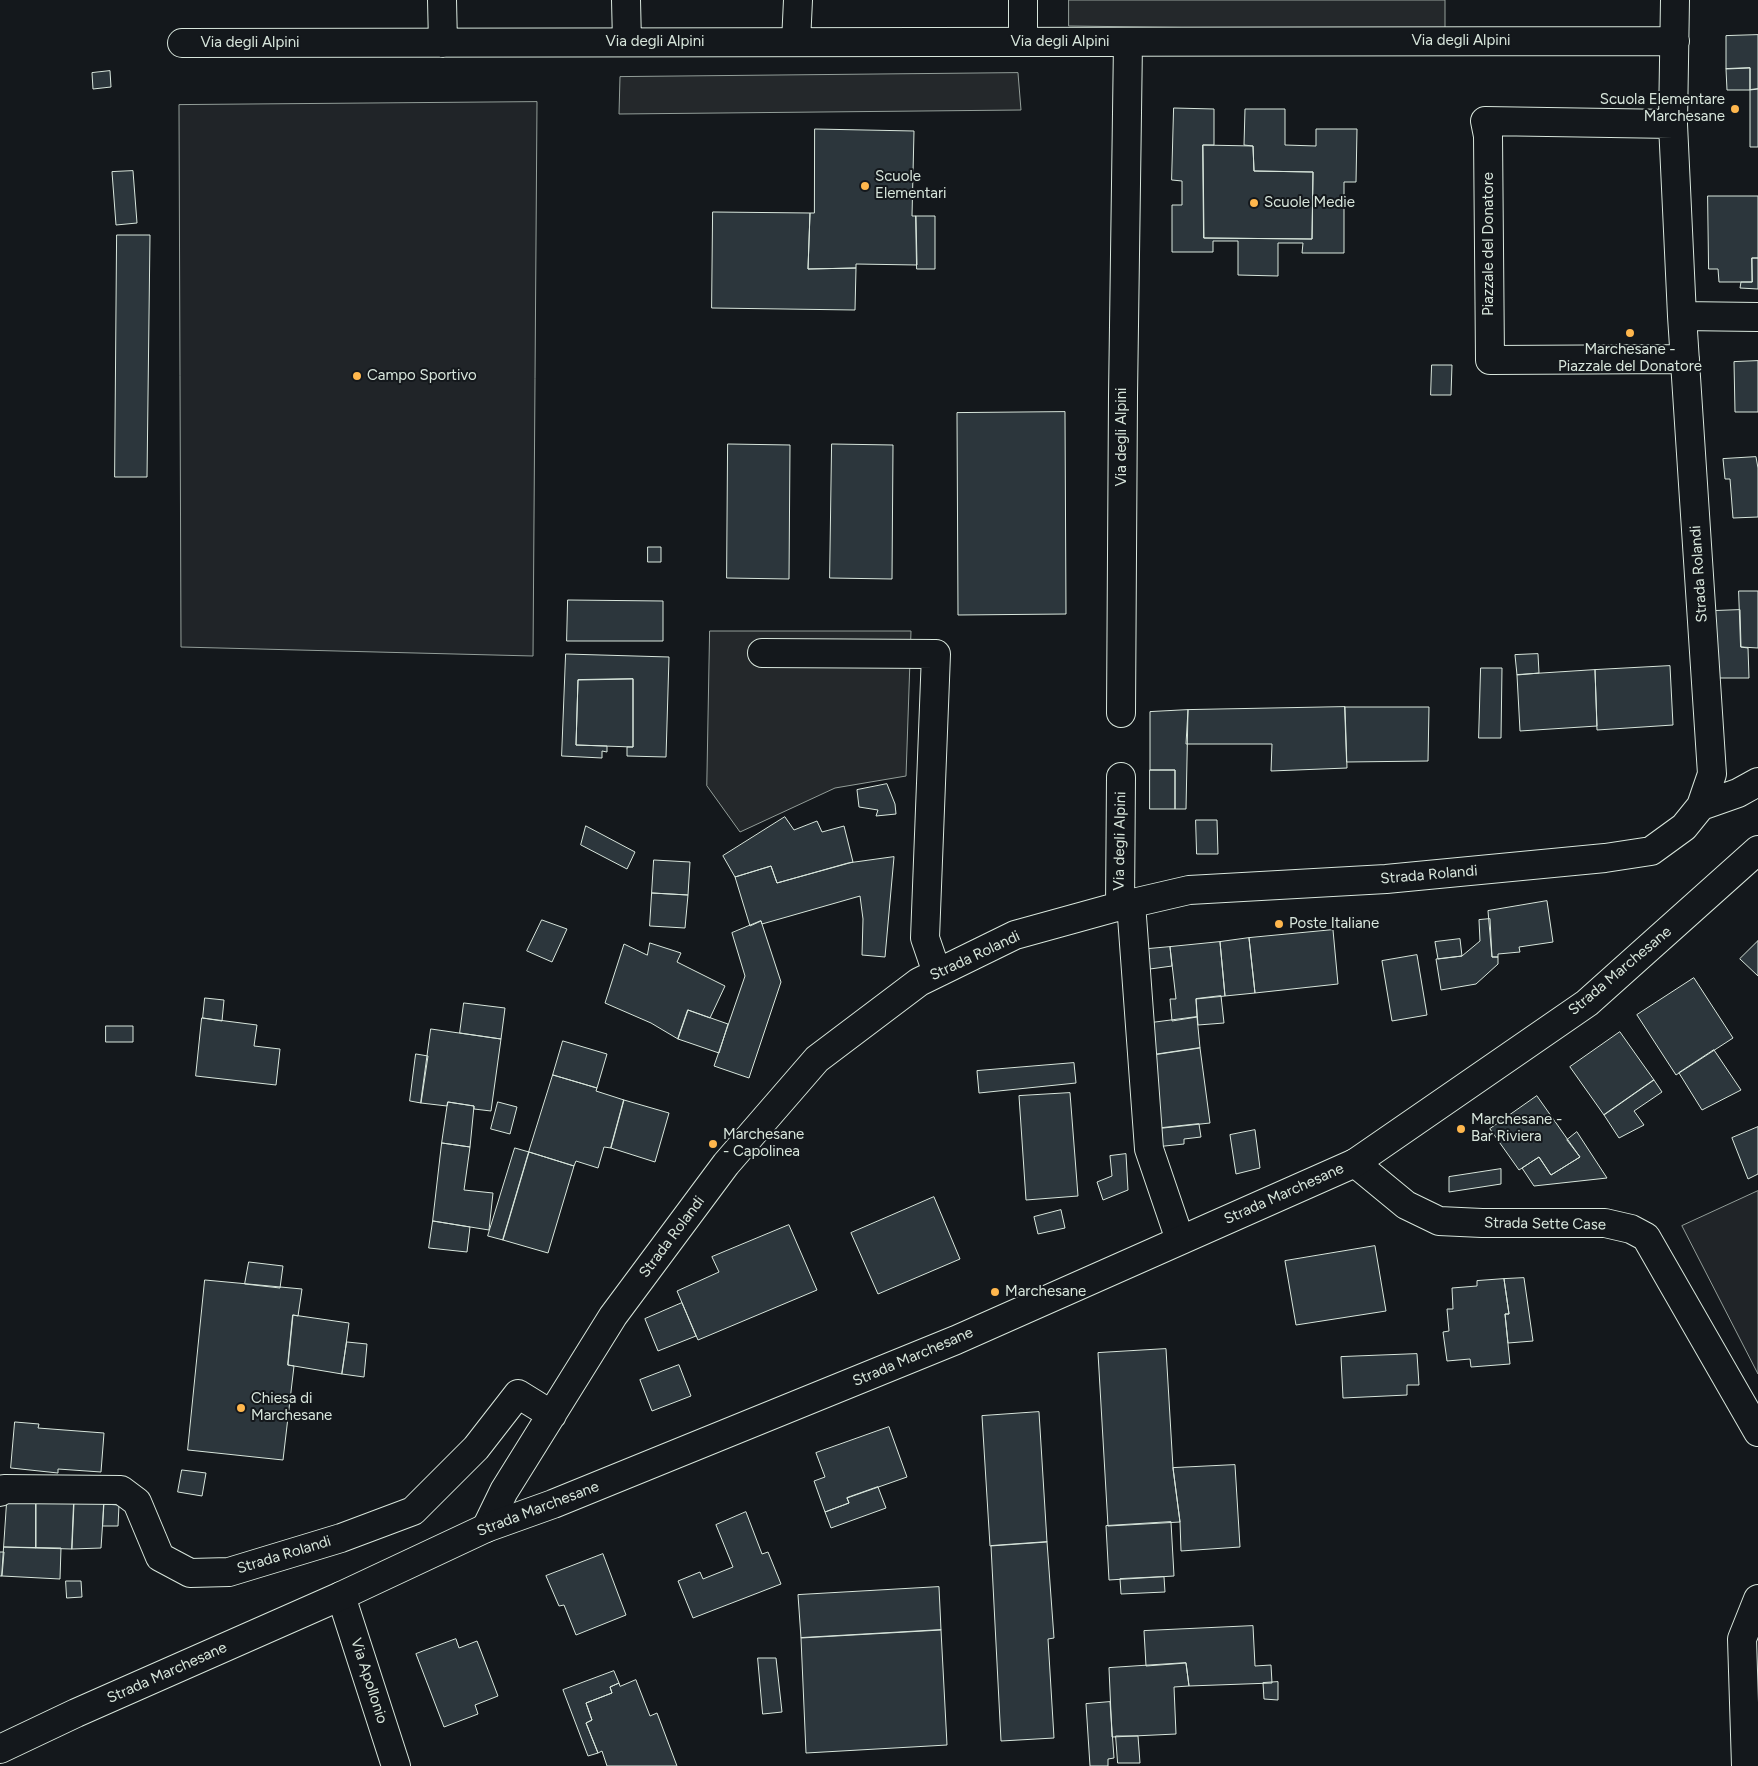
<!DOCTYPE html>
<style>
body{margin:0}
canvas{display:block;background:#14181c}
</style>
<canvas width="1758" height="1766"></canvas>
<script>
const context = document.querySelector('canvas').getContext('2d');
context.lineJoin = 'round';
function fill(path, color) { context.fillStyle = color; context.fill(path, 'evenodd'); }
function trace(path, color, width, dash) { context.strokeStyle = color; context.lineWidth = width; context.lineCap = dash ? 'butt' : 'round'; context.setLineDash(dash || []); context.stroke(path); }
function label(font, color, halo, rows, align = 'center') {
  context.font = font + ' Figtree,sans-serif'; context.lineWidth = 4; context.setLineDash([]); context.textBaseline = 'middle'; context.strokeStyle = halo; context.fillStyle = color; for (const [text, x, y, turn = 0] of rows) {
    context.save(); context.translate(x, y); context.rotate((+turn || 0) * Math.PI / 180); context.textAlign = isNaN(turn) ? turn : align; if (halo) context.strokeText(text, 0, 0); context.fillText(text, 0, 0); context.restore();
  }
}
const green = new Path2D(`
 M537,102L533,656L181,647L179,105Z
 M1758,1191V1374L1682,1226Z`);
const parking = new Path2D(`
 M1069,0H1445V31L1069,26Z
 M1018,73L1021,110L619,114L620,77Z
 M710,631H911L906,776L835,788L740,832L707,786Z`);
const building = new Path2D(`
 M1758,35V89L1750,90V68L1726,69V36Z
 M1750,68V90H1727L1726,69Z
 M110,71L111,87L93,89L92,73Z
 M1758,89V147H1750V90Z
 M1174,108L1214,109V145H1203L1204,238L1312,239L1313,172L1254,171L1253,146L1244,145L1245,109H1285V145L1316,146V129H1357L1356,182H1344V253H1302L1303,243H1278V276L1238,275V241H1213V252H1172V205H1182V181L1172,180Z
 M815,129L914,131L912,216H916L917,265L856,264V268L808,269L810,213H814Z
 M1203,145L1253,146L1254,171L1313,172L1312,239L1204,238Z
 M133,171L137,223L116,225L112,172Z
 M1708,196H1758V258H1752V282H1719L1718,269H1709Z
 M713,212L810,213L808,269L856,268L855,310L712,308Z
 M916,216H935V269H917Z
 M117,235H150L147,477H115Z
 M1752,258H1758V289L1740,288L1741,282H1752Z
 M1758,361V412H1735L1734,362Z
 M1432,365H1452L1451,395H1431Z
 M1065,412L1066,614L958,615L957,413Z
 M728,444L790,445L789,579L727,578Z
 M832,444L893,445L892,579L830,578Z
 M1756,457L1758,468V517L1733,518L1730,479H1725L1723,459Z
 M648,547H661V562H648Z
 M1739,591H1758V648L1741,647Z
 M568,600L663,601V641H567Z
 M1740,610L1741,647L1748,648L1749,678H1714L1713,611Z
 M566,654L669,657L666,757L627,756V747H633V679L578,680L576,745L607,746V752L602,751V758L562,756Z
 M1538,654L1539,673L1517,675L1515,655Z
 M1670,666L1673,725L1597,730L1595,670Z
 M1481,668H1502L1501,738H1479Z
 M1595,670L1597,726L1520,731L1517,675Z
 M633,679V747L576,745L578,680Z
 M1345,707H1429L1428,761L1347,762Z
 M1345,707L1347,768L1271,771L1272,744H1186L1188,710Z
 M1188,710L1186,809H1175V770H1150V712Z
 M1150,770H1175V809H1150Z
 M887,784L895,804L896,814L876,816L878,810L859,807L857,790Z
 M785,817L794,830L817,821L822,832L844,826L853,862L777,883L771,866L735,877L723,856Z
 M1196,820H1217L1218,854H1197Z
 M586,826L635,852L627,869L581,845Z
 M894,857L885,957L862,955L863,919L860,896L762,924L761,921L750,926L735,877L771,866L777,883L848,863Z
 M654,860L690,862L688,895L652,893Z
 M652,893L688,895L685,928L650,926Z
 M1547,901L1553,942L1519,947L1520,952L1498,954V957H1492L1488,911Z
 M1490,919L1492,957H1498V964L1476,984L1441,990L1436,959L1462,956L1480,941L1479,920Z
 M542,920L567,929L552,962L527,951Z
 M761,921L781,982L749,1078L714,1066L745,976L732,933Z
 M1333,930L1338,984L1255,993L1249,938Z
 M1249,938L1255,993L1225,996L1220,942Z
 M1460,939L1462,956L1438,959L1435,942Z
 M1758,941V976L1740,959Z
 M1220,942L1225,996L1196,999L1197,1017L1172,1021L1170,999H1176L1170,947Z
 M650,943L681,953L677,962L725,986L710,1018L688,1010L678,1039L651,1023L605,1003L624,944L647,955Z
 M1170,947L1172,966L1150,969L1148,949Z
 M1417,955L1427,1015L1392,1021L1382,961Z
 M1694,978L1733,1038L1676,1075L1637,1015Z
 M1221,996L1224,1023L1198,1025L1196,999Z
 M205,998L224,1000L222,1021L203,1018Z
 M464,1003L505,1008L501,1039L460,1033Z
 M688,1010L728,1024L719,1053L678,1039Z
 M1197,1017L1200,1048L1146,1056L1143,1024Z
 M202,1018L257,1025L254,1046L280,1049L276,1085L196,1076Z
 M106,1026H133V1042H106Z
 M431,1029L501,1039L491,1111L474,1109V1106L448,1102L447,1106L421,1103Z
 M1620,1032L1654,1080L1604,1115L1570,1067Z
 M563,1041L607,1054L597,1088L553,1075Z
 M1200,1048L1210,1123L1154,1129L1146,1056Z
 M1714,1050L1741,1090L1702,1110L1679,1073Z
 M416,1054L428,1056L421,1103L410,1101Z
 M1074,1063L1076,1083L979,1093L977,1071Z
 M553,1075L597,1088L596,1091L624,1100L611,1148L604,1147L598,1168L576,1161L574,1166L529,1152Z
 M1654,1080L1662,1092L1634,1111L1644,1125L1619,1138L1604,1115Z
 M1070,1093L1078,1196L1026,1200L1019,1096Z
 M1537,1096L1580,1157L1551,1175L1539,1157L1519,1170L1490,1129Z
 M624,1100L669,1113L655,1162L611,1148Z
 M448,1102L474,1106L470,1147L442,1143Z
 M498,1102L517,1107L510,1134L491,1129Z
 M1199,1124L1201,1137L1184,1139V1144L1155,1147L1153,1129Z
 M1758,1127V1174L1748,1179L1732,1138Z
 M1255,1130L1260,1168L1236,1174L1230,1135Z
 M1577,1132L1607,1178L1534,1186L1522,1168L1539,1157L1551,1175L1580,1157L1567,1140Z
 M442,1143L470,1147L464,1190L493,1193L489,1230L433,1221Z
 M515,1148L529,1152L503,1240L488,1236Z
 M529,1152L574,1166L548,1253L503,1240Z
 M1126,1154L1128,1190L1103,1200L1097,1182L1112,1176L1110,1156Z
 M1501,1169V1184L1449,1192V1177Z
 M934,1197L960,1259L878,1294L851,1233Z
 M1061,1210L1065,1228L1038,1234L1034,1217Z
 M433,1221L470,1227L467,1252L429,1248Z
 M789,1225L817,1290L698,1340L677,1291L719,1272L712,1257Z
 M1375,1246L1386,1311L1296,1325L1285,1261Z
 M249,1262L283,1266L280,1288L245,1284Z
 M1524,1278L1533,1341L1508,1343L1505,1314H1509L1504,1279Z
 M1504,1279L1509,1314H1505L1510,1364L1471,1367L1470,1359L1447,1361L1443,1332L1449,1331L1447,1309H1453L1452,1288L1477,1286V1281Z
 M205,1280L302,1289L298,1316L293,1315L288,1365L294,1366L283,1460L188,1450Z
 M682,1303L696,1336L658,1351L645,1319Z
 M293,1315L349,1323L342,1374L288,1365Z
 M347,1342L367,1344L364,1377L342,1374Z
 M1166,1349L1173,1468L1180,1522L1108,1526L1098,1353Z
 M1417,1354L1419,1385H1407V1395L1343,1398L1341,1357Z
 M679,1365L691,1396L652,1411L640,1380Z
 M1039,1412L1047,1542L990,1546L982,1416Z
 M15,1422L39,1424L38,1428L104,1433L101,1472L58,1469V1473L11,1468Z
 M889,1427L907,1477L847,1498L849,1503L825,1512L814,1481L825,1477L816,1453Z
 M1235,1465L1240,1547L1181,1551L1180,1522L1173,1468Z
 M182,1470L206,1473L202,1496L178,1492Z
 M878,1487L886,1508L831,1528L825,1512L849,1503L847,1498Z
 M7,1502H36V1548L4,1547Z
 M36,1502L74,1503L72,1549L36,1548Z
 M74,1503H104L101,1548L72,1549Z
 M104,1504L119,1505L118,1526H103Z
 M746,1512L762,1554L768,1552L781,1584L693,1618L678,1581L700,1572L703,1579L733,1567L716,1525Z
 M1171,1522L1174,1576L1109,1580L1106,1526Z
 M1047,1542L1054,1638L1048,1639L1054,1738L1001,1741L991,1546Z
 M4,1547L61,1548L60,1579L2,1576Z
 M0,1552H4L2,1576H0Z
 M603,1554L626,1615L576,1635L564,1605L559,1606L546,1576Z
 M1164,1577L1165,1592L1121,1594L1120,1579Z
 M66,1581H81L82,1597L67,1598Z
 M939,1587L941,1630L801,1638L798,1595Z
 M1253,1626L1255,1666L1271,1665L1272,1683L1189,1686L1186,1663L1146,1666L1144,1631Z
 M941,1630L947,1745L806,1753L801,1638Z
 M456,1639L459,1648L477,1641L498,1696L475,1705L478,1714L444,1727L416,1654Z
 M758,1658H776L782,1712L763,1714Z
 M1186,1663L1189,1686L1174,1687L1176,1734L1112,1737L1109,1668Z
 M614,1671L619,1683L610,1687L612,1693L586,1703L592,1720L586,1723L598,1753L588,1756L563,1690Z
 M636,1680L650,1716L657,1713L677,1766H607L602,1751L598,1753L586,1723L592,1720L586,1703L612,1693L610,1687L619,1683L620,1686Z
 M1278,1682V1700L1264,1699L1263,1683Z
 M1110,1702L1114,1758L1108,1759V1766H1090L1086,1704Z
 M1116,1736H1138L1140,1763H1118Z`);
const minor = new Path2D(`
 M442,0L443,43
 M626,0L627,42
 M1023,0V42
 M796,42L798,0
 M182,43L1675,41
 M1673,124L1485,121L1488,136L1490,360L1685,359
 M1682,316L1758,317
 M762,653L936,654L925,938L937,973
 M1121,713L1123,396L1128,42
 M1701,806L1738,793L1758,782
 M1131,903L1149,1149L1180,1240
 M1120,906L1121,777
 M1355,1163L1406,1205L1439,1221L1482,1223H1605L1631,1229L1646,1237L1758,1432
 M0,1492L4,1489L121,1490L137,1502L160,1557L190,1573L229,1572L341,1538L413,1511L476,1448L518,1394L552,1415
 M486,1528L504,1491L613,1316L726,1164L817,1059L919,982L1015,935L1120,906L1189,890L1386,879L1605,858L1651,851L1684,827L1701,806L1712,774L1682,316L1673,124L1675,0
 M341,1596L396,1766
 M1746,1766L1742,1639L1758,1599`);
const major = new Path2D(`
 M0,1749L76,1713L341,1596L486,1528L553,1504L956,1340L1355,1163L1587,1003L1758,850`);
const markers = [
 [1735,109,5,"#ffb74d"],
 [865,186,5,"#ffb74d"],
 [1254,203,5,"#ffb74d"],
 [1630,333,5,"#ffb74d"],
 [357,376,5,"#ffb74d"],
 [1279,924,5,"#ffb74d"],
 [1461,1129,5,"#ffb74d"],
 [713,1144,5,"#ffb74d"],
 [995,1292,5,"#ffb74d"],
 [241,1408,5,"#ffb74d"]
];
const streetNames = [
 ["Via degli Alpini",1461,41],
 ["Via degli Alpini",655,42],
 ["Via degli Alpini",1060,42],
 ["Via degli Alpini",250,43],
 ["Piazzale del Donatore",1489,244,-90],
 ["Via degli Alpini",1122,437,-90],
 ["Strada Rolandi",1699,574,-94],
 ["Via degli Alpini",1120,841,-89],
 ["Strada Rolandi",1429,875,-5],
 ["Strada Rolandi",975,956,-25],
 ["Strada Marchesane",1620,971,-40],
 ["Strada Marchesane",1284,1194,-24],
 ["Strada Sette Case",1545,1224,1],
 ["Strada Rolandi",672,1237,-53],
 ["Strada Marchesane",913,1357,-23],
 ["Strada Marchesane",538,1509,-21],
 ["Strada Rolandi",284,1555,-17],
 ["Strada Marchesane",167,1673,-24],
 ["Via Apollonio",369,1681,72]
];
const poiNames = [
 ["Scuola Elementare",1725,100,"right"],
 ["Marchesane",1725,117,"right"],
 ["Scuole",875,177],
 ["Elementari",875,194],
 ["Scuole Medie",1264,203],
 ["Marchesane -",1630,350,"center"],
 ["Piazzale del Donatore",1630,367,"center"],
 ["Campo Sportivo",367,376],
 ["Poste Italiane",1289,924],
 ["Marchesane -",1471,1120],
 ["Bar Riviera",1471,1137],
 ["Marchesane",723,1135],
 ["- Capolinea",723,1152],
 ["Marchesane",1005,1292],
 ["Chiesa di",251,1399],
 ["Marchesane",251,1416]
];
fill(green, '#202428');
trace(green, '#939e99', 1);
fill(parking, '#24282b');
trace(parking, '#939e99', 1);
fill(building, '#2c363c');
trace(building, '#d8e6dc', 1);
trace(minor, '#d8e6dc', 30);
trace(major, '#d8e6dc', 30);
trace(minor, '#14181c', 28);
trace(major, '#14181c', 28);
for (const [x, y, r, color] of markers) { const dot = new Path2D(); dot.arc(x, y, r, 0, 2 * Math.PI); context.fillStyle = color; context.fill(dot); trace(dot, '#14181c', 2); }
label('15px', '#d8e6dc', '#14181c', streetNames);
label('15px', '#d8e6dc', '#14181c', poiNames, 'left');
</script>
